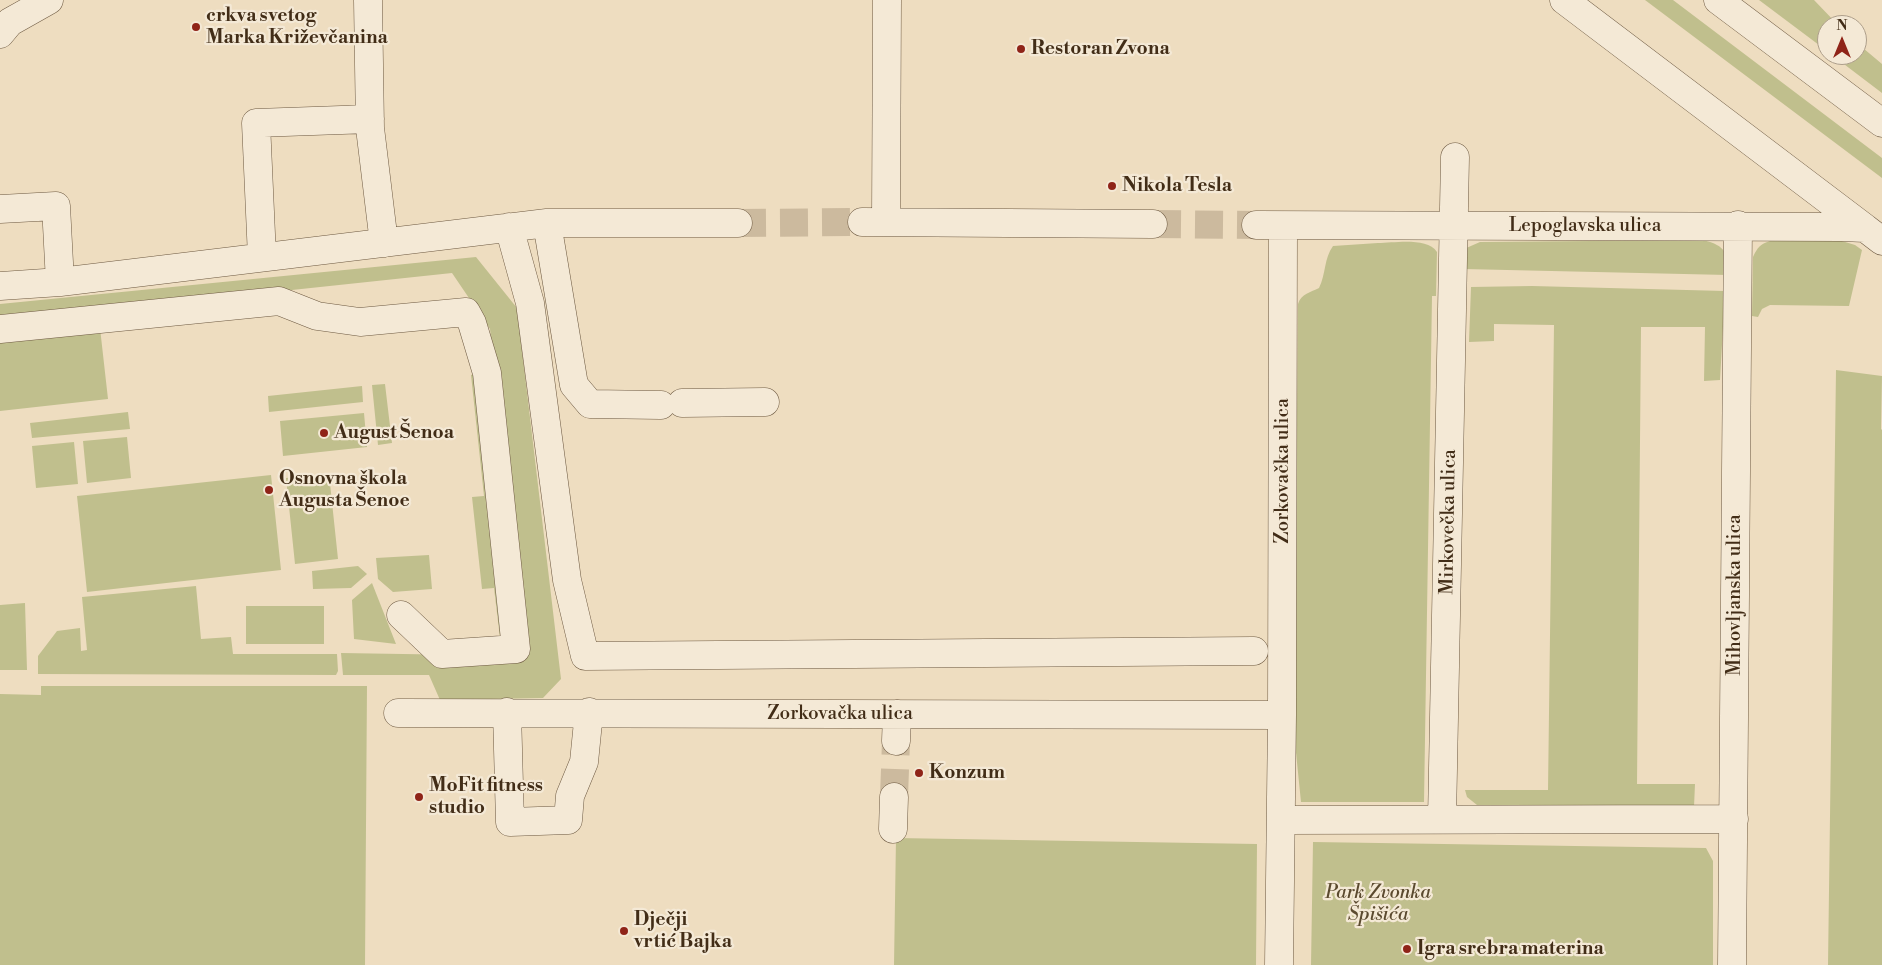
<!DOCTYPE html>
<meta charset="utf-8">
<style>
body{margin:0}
#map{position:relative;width:1882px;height:965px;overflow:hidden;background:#eeddc0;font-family:"Libre Bodoni",serif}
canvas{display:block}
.north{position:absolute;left:1817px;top:15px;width:50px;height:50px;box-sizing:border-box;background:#f4e9d6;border:1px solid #ad9e8a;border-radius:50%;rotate:0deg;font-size:14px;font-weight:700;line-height:20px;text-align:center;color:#422d17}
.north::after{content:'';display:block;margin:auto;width:18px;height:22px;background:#8f2418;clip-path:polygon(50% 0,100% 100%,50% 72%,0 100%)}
</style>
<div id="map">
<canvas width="1882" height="965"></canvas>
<div class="north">N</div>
</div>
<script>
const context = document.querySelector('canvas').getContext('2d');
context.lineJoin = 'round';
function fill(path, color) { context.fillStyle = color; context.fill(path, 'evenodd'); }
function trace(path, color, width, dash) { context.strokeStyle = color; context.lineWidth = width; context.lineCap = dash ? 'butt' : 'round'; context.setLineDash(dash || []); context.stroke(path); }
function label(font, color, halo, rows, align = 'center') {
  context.font = font + ' "Libre Bodoni",serif'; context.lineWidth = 4.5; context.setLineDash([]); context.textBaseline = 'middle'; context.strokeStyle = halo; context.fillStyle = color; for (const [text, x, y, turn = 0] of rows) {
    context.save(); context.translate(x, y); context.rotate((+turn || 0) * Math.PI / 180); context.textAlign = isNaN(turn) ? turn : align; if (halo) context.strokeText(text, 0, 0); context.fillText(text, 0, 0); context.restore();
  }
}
const green = new Path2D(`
 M1645,0H1673L1882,158V178Z
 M1759,0H1814L1838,25H1827V51Z
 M1857,43L1882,64V93L1832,55H1857Z
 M1832,238L1855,245L1862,250L1849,306L1770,305L1762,309L1758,317L1752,316L1753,257C1757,248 1760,244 1770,241Z
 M1703,240C1727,246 1727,253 1728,275L1463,269L1464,249L1480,242Z
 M1378,243C1395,243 1427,237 1437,252L1436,296H1432L1424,802H1301L1294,733L1298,304C1301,294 1311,292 1319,288C1326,274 1324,258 1333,246Z
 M476,257L517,308L561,679L543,698L440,700L429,675H343L341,653L527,656L490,329L452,273L0,321V304Z
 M1532,286L1725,291L1720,380L1704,381L1705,327H1641L1637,784H1695L1694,807L1477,805L1467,797L1465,790H1548L1554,325L1494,324V341L1469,342L1471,287Z
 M100,328L108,399L0,411V339Z
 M1836,370L1882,376L1881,429L1882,430V965H1828Z
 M481,373L508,632L500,638L494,588L482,589L472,497L484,496L471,375Z
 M385,384L392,443L378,445L372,385Z
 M362,386L363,402L269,412L268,396Z
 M128,412L130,429L32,438L30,423Z
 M364,413L367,447L283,456L280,421Z
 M127,437L131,478L87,483L83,441Z
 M74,442L78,484L36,488L32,446Z
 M329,474L338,559L295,564L286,478Z
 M271,475L281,570L87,592L77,496Z
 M429,555L432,589L393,592L378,579L376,558Z
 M358,566L367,574L351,588L313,589L312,571Z
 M372,583L396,644L354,639L352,600Z
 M196,586L201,639L231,637L233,654H337L338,671L336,675L38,674V656L57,631L80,628L81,651L87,650L82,597Z
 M25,603L27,670H0V605Z
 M246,606H324V644H246Z
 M41,686H367L365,965H0V694L41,695Z
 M896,838L1257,844L1256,965H894Z
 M1313,842L1706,848L1713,861V965H1311Z`);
const minorTunnel = new Path2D(`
 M738,223L862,222
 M1153,224L1256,225
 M894,797L896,741`);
const minor = new Path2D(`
 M368,0L370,128L384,243
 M1564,0L1865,228
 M1718,0L1882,123
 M0,34L10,22L49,0
 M0,209L56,206L60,282
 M862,222L1153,224
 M886,222L887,0
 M547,223L574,385L590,404L661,405
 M1256,225L1842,227L1865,228L1882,241
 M509,227L530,303L567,580L585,656L1254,651
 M262,257L256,123L370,119
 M0,286L60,282L547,223H738
 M0,329L279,301L317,316L360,322L466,312L472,323L487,373L516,649L442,654L401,615
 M682,403L765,402
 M507,712L510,822L568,820L570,796L584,762L589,712
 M398,713L1282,715
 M896,741L897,714
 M1442,819L1455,157
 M1281,820L1734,819
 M893,829L894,797
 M1279,965L1282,715L1283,226
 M1732,965L1738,225`);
const markers = [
 [196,27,5,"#8f2418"],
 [1021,49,5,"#8f2418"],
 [1112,186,5,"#8f2418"],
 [324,433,5,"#8f2418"],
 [269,490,5,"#8f2418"],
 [919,773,5,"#8f2418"],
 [419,797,5,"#8f2418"],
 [624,931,5,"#8f2418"],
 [1407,949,5,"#8f2418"]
];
const poiNames = [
 ["crkva svetog",206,16],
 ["Marka Križevčanina",206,38],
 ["Restoran Zvona",1031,49],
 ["Nikola Tesla",1122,186],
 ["August Šenoa",334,433],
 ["Osnovna škola",279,479],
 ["Augusta Šenoe",279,501],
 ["Konzum",929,773],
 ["MoFit fitness",429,786],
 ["studio",429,808],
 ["Dječji",634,920],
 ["vrtić Bajka",634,942],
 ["Igra srebra materina",1417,949]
];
const streetNames = [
 ["Lepoglavska ulica",1585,226],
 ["Zorkovačka ulica",1283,471,-90],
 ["Mirkovečka ulica",1449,522,-89],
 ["Mihovljanska ulica",1735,595,-90],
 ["Zorkovačka ulica",840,714]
];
const parkNames = [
 ["Park Zvonka",1378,893],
 ["Špišića",1378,915]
];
fill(green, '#c0bf8d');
trace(minorTunnel, '#ccba9e', 28, [28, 14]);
trace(minor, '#6d5941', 29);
trace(minor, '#f4e9d6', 28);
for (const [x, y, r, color] of markers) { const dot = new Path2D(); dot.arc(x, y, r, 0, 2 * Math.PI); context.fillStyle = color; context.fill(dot); trace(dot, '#f4e9d6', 2); }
label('bold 19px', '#422d17', '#f4e9d6', poiNames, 'left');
label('19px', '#422d17', '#f4e9d6', streetNames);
label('italic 19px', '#5b4a2f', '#f4e9d6', parkNames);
</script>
